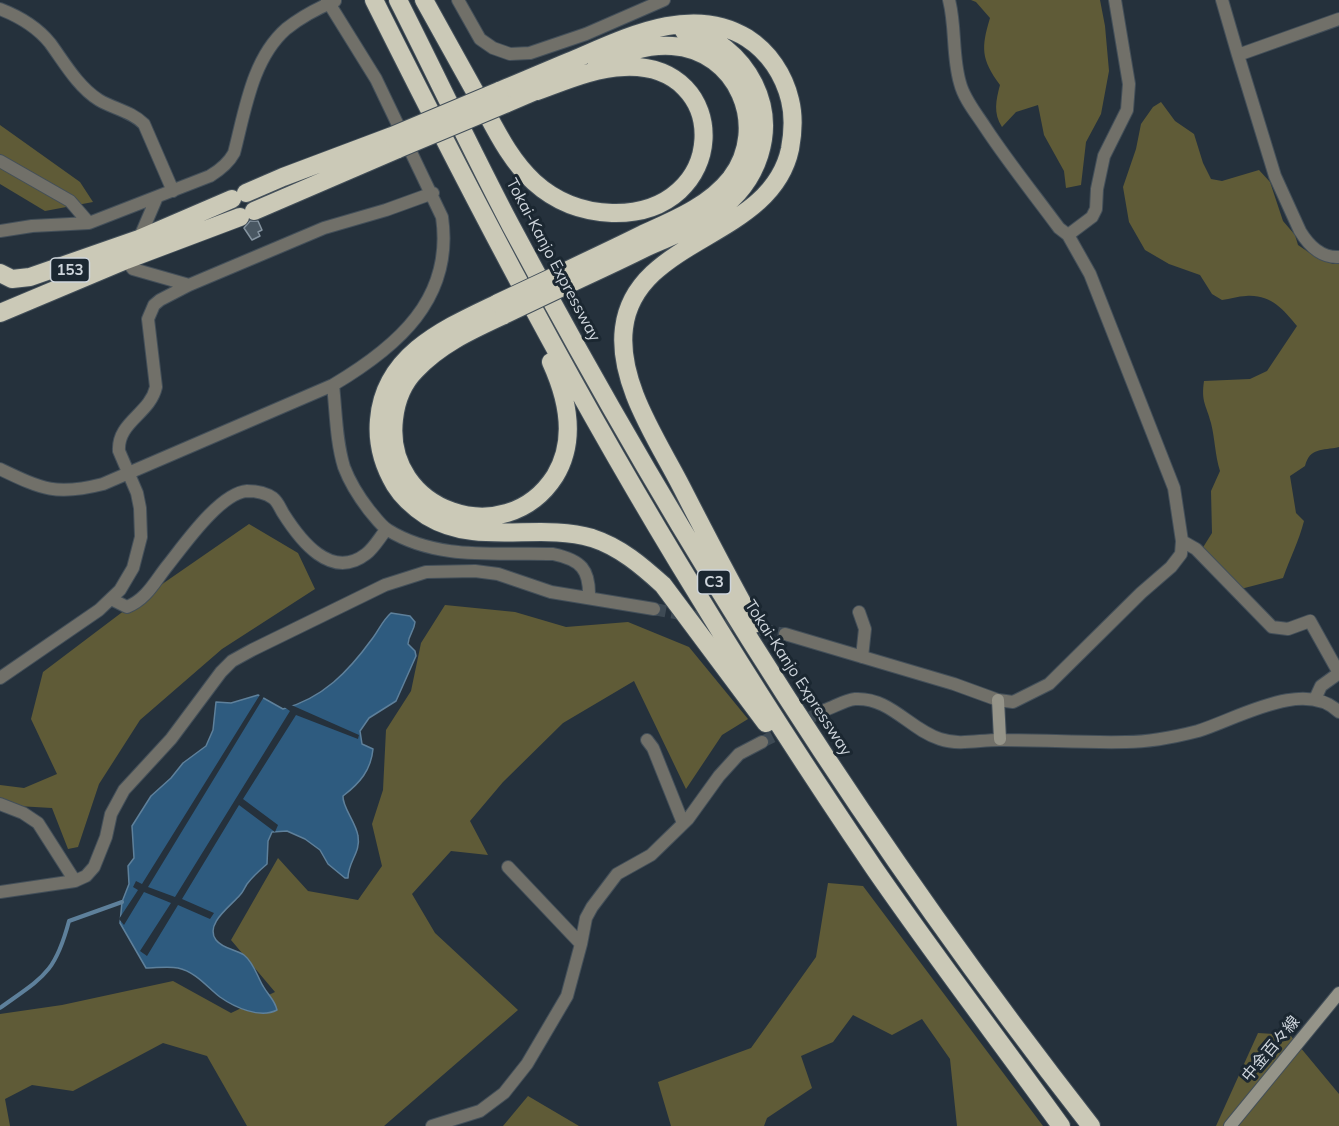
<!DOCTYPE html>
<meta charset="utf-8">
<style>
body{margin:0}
canvas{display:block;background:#25313c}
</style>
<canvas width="1339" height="1126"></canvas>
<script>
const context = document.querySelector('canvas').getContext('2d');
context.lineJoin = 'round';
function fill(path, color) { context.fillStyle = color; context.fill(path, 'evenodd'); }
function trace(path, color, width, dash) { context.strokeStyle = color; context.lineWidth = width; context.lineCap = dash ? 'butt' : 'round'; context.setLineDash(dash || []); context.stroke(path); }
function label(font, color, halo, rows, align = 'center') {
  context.font = font + ' Mulish,"Noto Sans JP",sans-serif'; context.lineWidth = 6; context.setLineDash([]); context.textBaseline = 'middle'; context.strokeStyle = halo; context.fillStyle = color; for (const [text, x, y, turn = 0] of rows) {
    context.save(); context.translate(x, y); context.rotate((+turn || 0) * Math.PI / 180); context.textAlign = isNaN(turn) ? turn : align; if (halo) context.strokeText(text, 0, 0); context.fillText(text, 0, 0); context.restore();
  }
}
const green = new Path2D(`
 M971,0H1100L1105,26L1109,71L1101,114L1086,142L1081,185L1066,188L1064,171L1044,135L1038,105L1016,112L1002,127C993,113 996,100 1000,85C981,59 981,48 990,18L976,2Z
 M1161,102L1175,121L1194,134L1203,163L1211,179L1222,181L1259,170L1270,182L1283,221L1295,235L1298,245L1317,258L1333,264L1339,262V447C1322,451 1310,447 1305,466L1290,476L1296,513L1304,521C1299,541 1290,558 1283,578L1233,591L1202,549L1212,533L1211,491L1220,471C1215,455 1215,439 1211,423C1206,404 1201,402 1204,381L1250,379L1267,371L1297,326C1283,309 1270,294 1246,296C1238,296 1230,299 1222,300L1212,294L1200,275L1169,264L1145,250L1129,222L1123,187L1136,149L1141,124L1153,107Z
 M0,125L80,182L93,202L45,211L0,184Z
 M249,524L298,553L315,589L222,649L140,720L99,784L78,847L68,849L52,808L0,805V785L24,788L57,774L31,719L43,672L129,607Z
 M445,605L515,612L566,627L628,622L689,647L748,719L722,735L686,789L634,681L563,723L503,782L470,821L488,855L451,851L412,894L435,933L518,1010L384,1126H247L207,1056L163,1043L73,1091L32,1085L5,1099L10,1126H0V1014L62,1005L173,981L231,1013L275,992L231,940L278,858L308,891L358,900L382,866L372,824L383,790L386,730L411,691L421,643Z
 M828,883L863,886L1043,1126H957L950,1059L922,1019L892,1035L853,1015L833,1042L801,1056L812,1088L767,1118L764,1126H671L658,1082L751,1048L816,957Z
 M1258,1033L1290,1035L1339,1094V1126H1216Z
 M528,1096L579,1126H503Z`);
const water = new Path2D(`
 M391,613L410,616L415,622C414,632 409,633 408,644L415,651L416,656L396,701L369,718L360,731L362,744L373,749C371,770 360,783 343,796C342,807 356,822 358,836C361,853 348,861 348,878H345L328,864L320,850L305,839L287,831L272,832L268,841L267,864C260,870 253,876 247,884C245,887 243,892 240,895C231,906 204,924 216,940C223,949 235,949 244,955C254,963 257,976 263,986C268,995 275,1000 277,1010C260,1019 234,1007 220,997C207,987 196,972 178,968C168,966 156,968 146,968L120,923L122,902L129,884L128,866L134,858L132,826L151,796L171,778L183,763L206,746L213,730L216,702L231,703L258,695L283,709C323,698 348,672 372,639C379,630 382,621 391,613Z`);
const pier = new Path2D(`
 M261,693L265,695L148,887L175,897L290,711L274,700L283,706L289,704L359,735L358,739L296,715L243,799L278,825L275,832L239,805L182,899L214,913L210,919L178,905L147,956L140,951L171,903L144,892L124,925L119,919L138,890L133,887L136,881L142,884Z`);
const stream = new Path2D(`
 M0,1008C43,977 55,974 69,921L122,902`);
const building = new Path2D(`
 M250,221H258L262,230L258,232L260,236L252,240L244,228Z`);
const streetTunnel = new Path2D(`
 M654,609L785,634
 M762,742L825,710`);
const street = new Path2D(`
 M458,0L480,39L493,48L510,54L530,53L586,34L664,0
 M1222,0L1238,55
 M0,9C18,16 38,28 50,43C64,62 78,87 99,100C114,109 131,111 144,124L173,191
 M1339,19L1238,55L1275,176L1300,231C1309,246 1321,258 1339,257
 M0,161L70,201L89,223
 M0,231L32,226L89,223L210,176C220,170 228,164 234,153C245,111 252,59 286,29C301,17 318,8 335,1
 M1068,235L1092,217L1096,209L1097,189L1104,156L1127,110L1129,84L1115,0
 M139,239L157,197
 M126,260L133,269L189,285
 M333,385C336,412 336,441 344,467C350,483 359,497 369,510C375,517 381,526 388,530C438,561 498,552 553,554C581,560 590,569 589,598
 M0,469C42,489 56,496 103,484L333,385C397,347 454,299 442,217L376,79L327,0
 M1182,541L1196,549L1272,627L1288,629L1310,621L1339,673
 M111,599L127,607C147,599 155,581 168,565C184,545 220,493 247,491C256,491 266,493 273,498C278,502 280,508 283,513C300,540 331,581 366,554C374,548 380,537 386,530
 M859,612L865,629L862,657
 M785,634L954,684L998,700L1013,702L1049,684L1141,593L1171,567L1181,554L1182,541L1174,488L1090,274L1068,235L1059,228C1034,194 1008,162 985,127C976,113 964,99 960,83C952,56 956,27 949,0
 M0,678L99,610L120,590L133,568L141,537L140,508L137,493L119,451C117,422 150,414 156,387L148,319L154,305L160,300L189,285L324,228L386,210L433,193
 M1315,699L1321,686L1339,673
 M825,710C834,707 845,700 855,699C890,697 909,729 940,739C961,746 982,739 1003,740C1044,740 1085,743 1126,742C1150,742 1175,737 1198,731C1237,719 1304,678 1339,712
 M647,740L653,748L683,823
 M0,804L23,813L38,823L75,881
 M508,867L581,944
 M0,892L75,881L86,876L94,867L106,837L111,814L124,790L171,739L221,672L232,661L252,650L385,585L426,572L475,571L498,574L551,592L654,609
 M432,1126L480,1111L504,1093L527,1064L567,996L581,944L586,918L592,907L617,874L651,855L688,819L719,776L739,754L762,742`);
const secondary = new Path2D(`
 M998,700L1000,739
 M1230,1126L1339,993`);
const highway = new Path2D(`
 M374,0C475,202 579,402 698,595C754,687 813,778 874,868C934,955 999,1040 1061,1126
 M398,0C436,75 472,152 511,226C679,542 871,845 1091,1126
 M424,0C442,33 461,66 479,99C495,128 509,159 534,182C556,202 583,212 612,213C730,216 734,62 624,67C594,68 565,81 537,91
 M499,91C526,80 553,68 580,57C631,35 694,5 747,38C769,52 784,75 790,100C794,116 793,133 790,149C771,239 635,237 624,328C617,382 658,441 681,486C705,533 729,579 754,624
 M505,104L547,86
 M246,193L283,177L392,136
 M254,211L398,149
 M564,272C591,259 617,247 643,234C674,220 709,206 731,178C770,126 737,50 672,46C646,44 621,54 597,64
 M0,273L12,279L30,277L139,239L232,199
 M569,284C595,272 621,260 647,247C670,237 695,227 716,212C758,183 777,131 754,84C741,58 715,34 684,31
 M498,303C446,328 384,354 379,420C377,443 383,465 395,485C403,498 415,508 427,516C478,547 538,522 592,538C620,547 642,566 663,585L766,723
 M0,313L126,260L240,217
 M504,315C472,330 440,344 416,370C403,383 396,401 394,419C383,511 505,554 555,476C577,440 567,397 551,362`);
const highwayBridge = new Path2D(`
 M392,136L499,91
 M398,149L505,104
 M498,303L564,272
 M504,315L569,284`);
const shields = [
 [70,270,39],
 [714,582,33]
];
const shieldNames = [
 ["153",70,270],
 ["C3",714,582]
];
const streetNames = [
 ["Tokai-Kanjo Expressway",553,260,62],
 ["Tokai-Kanjo Expressway",798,678,57],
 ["中金百々線",1271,1049,-50]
];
fill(green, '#5f5b37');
fill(water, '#2e5b7f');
trace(water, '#5e809b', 1.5);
fill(pier, '#25313c');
trace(stream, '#5e809b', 4);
fill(building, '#495762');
trace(building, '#8594a0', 1.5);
trace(streetTunnel, '#3e4a54', 12, [12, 6]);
trace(street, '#434f59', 14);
trace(secondary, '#434f59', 14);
trace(highway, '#434f59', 20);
trace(street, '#717069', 12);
trace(secondary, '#959489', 12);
trace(highway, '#cbc9b7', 18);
trace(highwayBridge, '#434f59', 20, []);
trace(highwayBridge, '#cbc9b7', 18);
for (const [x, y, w] of shields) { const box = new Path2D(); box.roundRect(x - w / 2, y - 12, w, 24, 4.5); context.fillStyle = '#1b2731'; context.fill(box); trace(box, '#ced5dc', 1.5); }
label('bold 15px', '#ced5dc', null, shieldNames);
label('16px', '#ced5dc', '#1b2731', streetNames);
</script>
